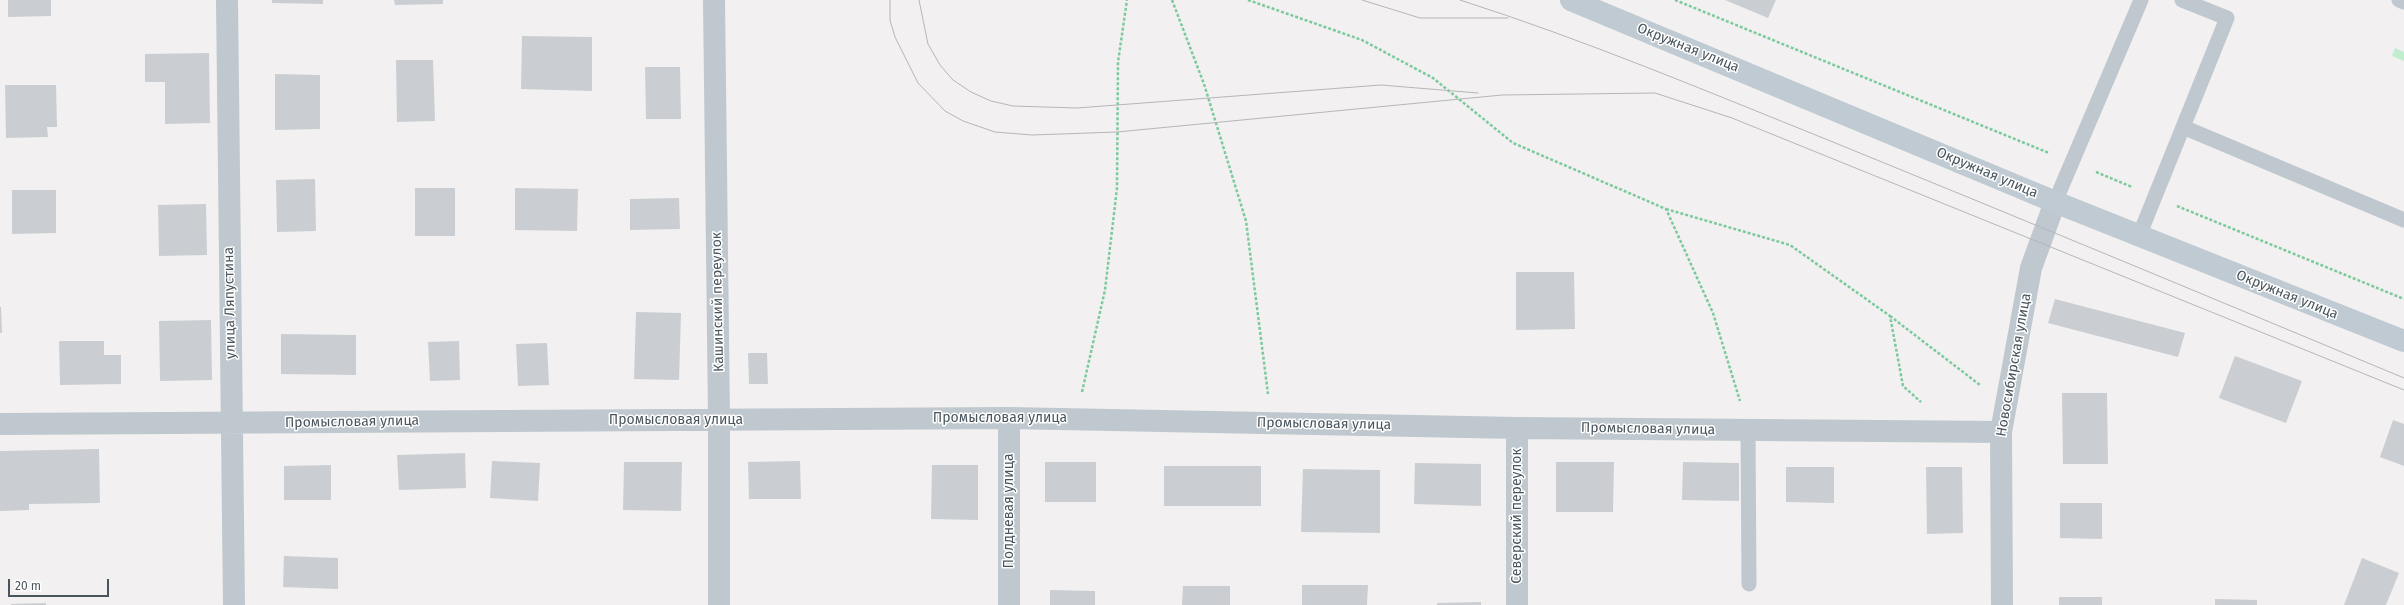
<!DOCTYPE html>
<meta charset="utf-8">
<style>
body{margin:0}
#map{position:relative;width:2404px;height:605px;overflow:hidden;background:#f2f0f0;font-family:"Fira Sans",sans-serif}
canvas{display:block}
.scale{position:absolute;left:8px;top:579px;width:101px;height:18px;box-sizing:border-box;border:2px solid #49555d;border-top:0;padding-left:5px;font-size:12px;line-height:14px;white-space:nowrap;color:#49555d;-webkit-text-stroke:3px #fff;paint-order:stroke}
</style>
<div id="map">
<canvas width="2404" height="605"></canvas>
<div class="scale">20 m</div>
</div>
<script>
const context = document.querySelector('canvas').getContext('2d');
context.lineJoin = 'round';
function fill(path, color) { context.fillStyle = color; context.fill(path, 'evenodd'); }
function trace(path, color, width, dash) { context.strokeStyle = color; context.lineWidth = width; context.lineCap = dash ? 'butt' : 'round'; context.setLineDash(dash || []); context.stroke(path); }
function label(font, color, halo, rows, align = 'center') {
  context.font = font + ' "Fira Sans",sans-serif'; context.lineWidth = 3; context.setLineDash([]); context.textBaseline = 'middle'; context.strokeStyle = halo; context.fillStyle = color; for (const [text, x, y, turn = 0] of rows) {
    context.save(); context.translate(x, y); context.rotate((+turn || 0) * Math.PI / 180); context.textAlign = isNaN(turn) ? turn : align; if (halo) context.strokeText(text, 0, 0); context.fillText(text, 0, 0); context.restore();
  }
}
const green = new Path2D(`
 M2395,48L2404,52V61L2392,56Z`);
const building = new Path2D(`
 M8,0H51V16L8,17Z
 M272,0H323V4L272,3Z
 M394,0H443V4L395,5Z
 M1725,0H1776L1768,18Z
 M522,36L592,37V91L521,89Z
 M209,53L210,123L165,124V82H145V54Z
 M396,60H433L435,121L397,122Z
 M645,67H680L681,119H646Z
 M275,74L320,75V129L275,130Z
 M5,85H56L57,127H47L48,137L6,138Z
 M315,179L316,231L277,232L276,180Z
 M415,188H455V236H415Z
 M515,188L578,189L577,231L515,230Z
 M12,190H56V233L12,234Z
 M679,198L680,229L630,230V199Z
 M206,204L207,255L159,256L158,205Z
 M1516,272H1574L1575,329L1516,330Z
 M2055,299L2185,333L2178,357L2048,323Z
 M0,307H1L2,333H0Z
 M636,312L681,313L679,380L634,379Z
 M211,320L212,380L160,381L159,321Z
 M281,334L356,335V375L281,374Z
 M59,341H104V355H121V384L60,385Z
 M459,341L460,380L430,381L428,342Z
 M547,343L549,385L518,386L516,344Z
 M748,353H767L768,384H749Z
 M2235,356L2302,381L2286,423L2219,398Z
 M2062,393H2107L2108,464H2063Z
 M2393,420L2404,424V466L2380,457Z
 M99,449L100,503L29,504V510L0,511V451Z
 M465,453L466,488L399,490L397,455Z
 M492,461L540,463L538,501L490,498Z
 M800,461L801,499H749L748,462Z
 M624,462H682L681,511L623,510Z
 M1045,462H1096V502H1045Z
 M1556,462H1614L1613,512H1556Z
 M1683,462L1739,463V501L1682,500Z
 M1415,463L1481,464V506L1414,504Z
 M331,465V500H284V466Z
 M932,465H978V520L931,519Z
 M1164,466H1261V506H1164Z
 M1786,467H1834V503L1786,502Z
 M1926,467H1962L1963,533L1927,534Z
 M1303,469L1380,470V533L1301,532Z
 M2060,503H2102V539L2060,538Z
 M284,556L338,558V589L283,587Z
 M2362,558L2399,573L2386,605H2344Z
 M1302,585H1368L1367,605H1302Z
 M1183,586H1230V605H1182Z
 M1050,590L1095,591V605H1050Z
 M2059,597H2102V605H2059Z
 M2215,599L2257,600V605H2215Z
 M1481,602V605H1437V603Z
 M46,603V605H11V604Z`);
const path = new Path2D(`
 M1172,0L1204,84L1246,221L1268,394
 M1248,0L1362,40L1433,78L1513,143L1666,209L1713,313L1740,401
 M1675,0L2049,153
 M2096,172L2132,187
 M2177,206L2404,299
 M1666,209L1790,245L1890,316L1903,386L1921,402
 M1890,316L1980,385
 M1082,392L1105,290L1117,188L1118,62L1127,0`);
const service = new Path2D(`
 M2399,0L2404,2
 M2183,127L2404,220
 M2055,202L2141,0
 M2139,236L2227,18L2182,0
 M1748,431L1749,584`);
const minor = new Path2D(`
 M227,0L234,605
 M714,0L719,419V605
 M0,424L1009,418L1517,428L2001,432
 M1009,605V418
 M1517,605V428
 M2002,605L2001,432L2031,268L2055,202`);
const secondary = new Path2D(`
 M1571,0L2055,202L2404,341`);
const tram = new Path2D(`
 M890,0V20L895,37L918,83L945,111L963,121L995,132L1032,135L1117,132L1502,95L1655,93L1732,118L2404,390
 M919,0L928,44L940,65L953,80L971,92L991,101L1013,106L1077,108L1381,85L1478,93
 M1362,0L1420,18H1508
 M1460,0C1585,40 1706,91 1828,140C2020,218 2212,298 2404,378`);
const streetNames = [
 ["Окружная улица",1688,48,22],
 ["Окружная улица",1987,173,23],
 ["Окружная улица",2287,295,22],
 ["Кашинский переулок",718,302,-91],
 ["улица Ляпустина",230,303,-91],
 ["Новосибирская улица",2014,365,-80],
 ["Промысловая улица",1000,418],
 ["Промысловая улица",676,420],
 ["Промысловая улица",352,422,-1],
 ["Промысловая улица",1324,424,1],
 ["Промысловая улица",1648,429,1],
 ["Полдневая улица",1009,511,-90],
 ["Северский переулок",1517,516,-90]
];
fill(green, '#c1edcf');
fill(building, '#caced2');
trace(path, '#7bca9d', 2.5, [3, 2]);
trace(service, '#bfc8ce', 15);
trace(minor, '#bfc8ce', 22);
trace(secondary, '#bfcad3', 22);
trace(tram, '#b3b6ba', 1);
label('14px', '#49555d', '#fff', streetNames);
</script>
